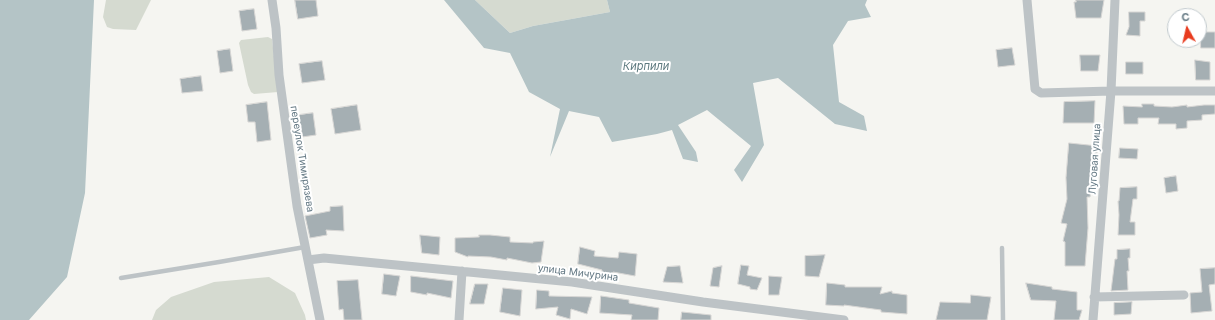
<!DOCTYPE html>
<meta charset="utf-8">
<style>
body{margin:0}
#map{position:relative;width:1215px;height:320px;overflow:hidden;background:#f5f5f1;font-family:Inter,sans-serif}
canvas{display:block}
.north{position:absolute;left:1167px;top:8px;width:40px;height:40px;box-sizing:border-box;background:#fff;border:1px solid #c1c9cd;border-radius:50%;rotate:352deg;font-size:11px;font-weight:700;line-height:16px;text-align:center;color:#637883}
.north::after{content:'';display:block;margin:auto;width:14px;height:18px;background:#e83b1e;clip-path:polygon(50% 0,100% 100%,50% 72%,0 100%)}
</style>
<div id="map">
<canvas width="1215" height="320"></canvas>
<div class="north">С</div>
</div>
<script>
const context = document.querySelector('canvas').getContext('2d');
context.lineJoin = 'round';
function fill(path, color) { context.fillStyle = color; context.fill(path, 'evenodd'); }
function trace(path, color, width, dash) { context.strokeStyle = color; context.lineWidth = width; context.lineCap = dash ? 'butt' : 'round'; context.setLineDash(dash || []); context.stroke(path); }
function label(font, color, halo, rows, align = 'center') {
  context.font = font + ' Inter,sans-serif'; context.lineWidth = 4; context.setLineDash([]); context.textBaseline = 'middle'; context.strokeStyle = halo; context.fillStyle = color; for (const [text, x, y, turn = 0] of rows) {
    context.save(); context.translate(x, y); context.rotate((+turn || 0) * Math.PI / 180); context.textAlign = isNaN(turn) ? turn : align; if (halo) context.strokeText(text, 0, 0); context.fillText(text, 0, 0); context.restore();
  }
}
const green = new Path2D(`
 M106,0H151L136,30L113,29L107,27L103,17Z
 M475,0H607L610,12L533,26L510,33Z
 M268,37L272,39L278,92L254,94L251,92L248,85L239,43L241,40Z
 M269,277L295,293L305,315L306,320H152L156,310L171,297L214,282Z`);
const water = new Path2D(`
 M0,0H94L85,193L67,277L29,320H0Z
 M444,0H475L510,33L533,26L610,12L607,0H867L865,5L871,17L848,21L833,45L839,102L864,116L867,131L835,124L778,78L753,83L764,145L742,182L734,170L751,146L707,110L678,125L696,152L698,162L683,159L672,130L657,134L612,142L599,117L569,111L550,157L560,109L529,92L510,53L484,48Z`);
const building = new Path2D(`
 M295,0H316L318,16L298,19Z
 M1076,0H1104L1101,18H1076L1074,2H1076Z
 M254,9L257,29L242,31L239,11Z
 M1129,12H1145V21H1140V36L1126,35L1129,27Z
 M1201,32H1215V48H1201Z
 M1012,48L1015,65L998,67L996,50Z
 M230,49L233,71L220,73L217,51Z
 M1080,55H1100L1098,71H1081Z
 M1195,60L1210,62V80H1196Z
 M322,61L325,80L302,83L299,64Z
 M1126,62H1143V74H1126Z
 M201,76L203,91L182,93L180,79Z
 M1095,101L1094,123H1063L1064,102Z
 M267,102L271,140L257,142L255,122H248L246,105Z
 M1142,104H1154V106L1172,107L1187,105V107L1204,105H1215V114L1202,115V120L1187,121V128L1176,129V124H1158L1159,118H1138V124H1124L1123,106L1142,107Z
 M357,105L361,130L335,134L331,109Z
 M313,113L316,135L295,138L292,116Z
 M1069,143L1098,146L1090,197H1087L1088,228L1085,266H1065V242L1063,241L1067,224L1061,223L1067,199L1066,178Z
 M1120,148L1138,149L1137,159L1119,158Z
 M1176,176L1178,191L1166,193L1164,178Z
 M1137,187V199H1133L1130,222H1135V235H1118L1119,215L1118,201H1119L1120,188Z
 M343,206L344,231L326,230L327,235L310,238L305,216L330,211V207Z
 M420,235L440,237L439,255L422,253Z
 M479,235H490L510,237V242L533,243V242L544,241L541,262L532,263L507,258V260L491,257L468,256V257L455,252V238L479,237Z
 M580,247L595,251L594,256L618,258L619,252L637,254L635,276L613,272L612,276L602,274V270L578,264Z
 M1130,249V258H1128L1129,271H1127L1128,290L1111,291L1115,259H1117V250Z
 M825,255L819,277L805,276V256Z
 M741,265L749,266L747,275L762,278L757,290L750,289V287L738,284Z
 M680,266L683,283L663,282L667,267Z
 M722,266L719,287L710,286L713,268Z
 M1215,268V284L1209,285L1212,311L1191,313L1190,293L1202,292L1200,269Z
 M384,274L400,276L396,296L382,294Z
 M411,276L453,281L451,298L427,293V295L411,292Z
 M769,276L782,277L779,295H769Z
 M358,280L362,320H344L343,309L339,310L337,281Z
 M827,283L845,285V287H882L880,294L892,291V293L907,295V314L881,312V310L844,305V306L826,305Z
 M1026,283L1052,287V289L1077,292V310H1082L1079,320H1054L1056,301L1031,300Z
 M475,284H488L484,304H470Z
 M503,288L522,290L520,316L500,312Z
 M537,290L549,291V296L592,297L587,314L571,309L570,319L556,315L558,307L536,309Z
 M971,295L991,297L987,320H936L940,302L970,303Z
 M601,296L629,300V303L659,308L658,320H631L632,315L600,313Z
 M1132,302L1131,314L1114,315V303Z
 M682,312L711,315V320H681Z`);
const lane = new Path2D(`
 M1002,248L1003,320
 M121,278L219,262L305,247`);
const street = new Path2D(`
 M272,0L276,28L279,75L297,206L320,320
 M1027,0L1035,89L1041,93L1111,91H1215
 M308,260L324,258L572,282L703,302L844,320
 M1094,297L1184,295
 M459,320L462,271
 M1093,320L1111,91L1115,0`);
const streetNames = [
 ["переулок Тимирязева",302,159,81],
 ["Луговая улица",1095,159,-86],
 ["улица Мичурина",578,273,7]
];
const waterNames = [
 ["Кирпили",646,67]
];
fill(green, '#d5dad0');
fill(water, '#b4c4c6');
fill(building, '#a5afb3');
trace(building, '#d7d6d4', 1);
trace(lane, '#bdc3c6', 4.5);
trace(street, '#bdc3c6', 9);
label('10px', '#637883', '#fff', streetNames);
label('italic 11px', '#5f7b80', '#fff', waterNames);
</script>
